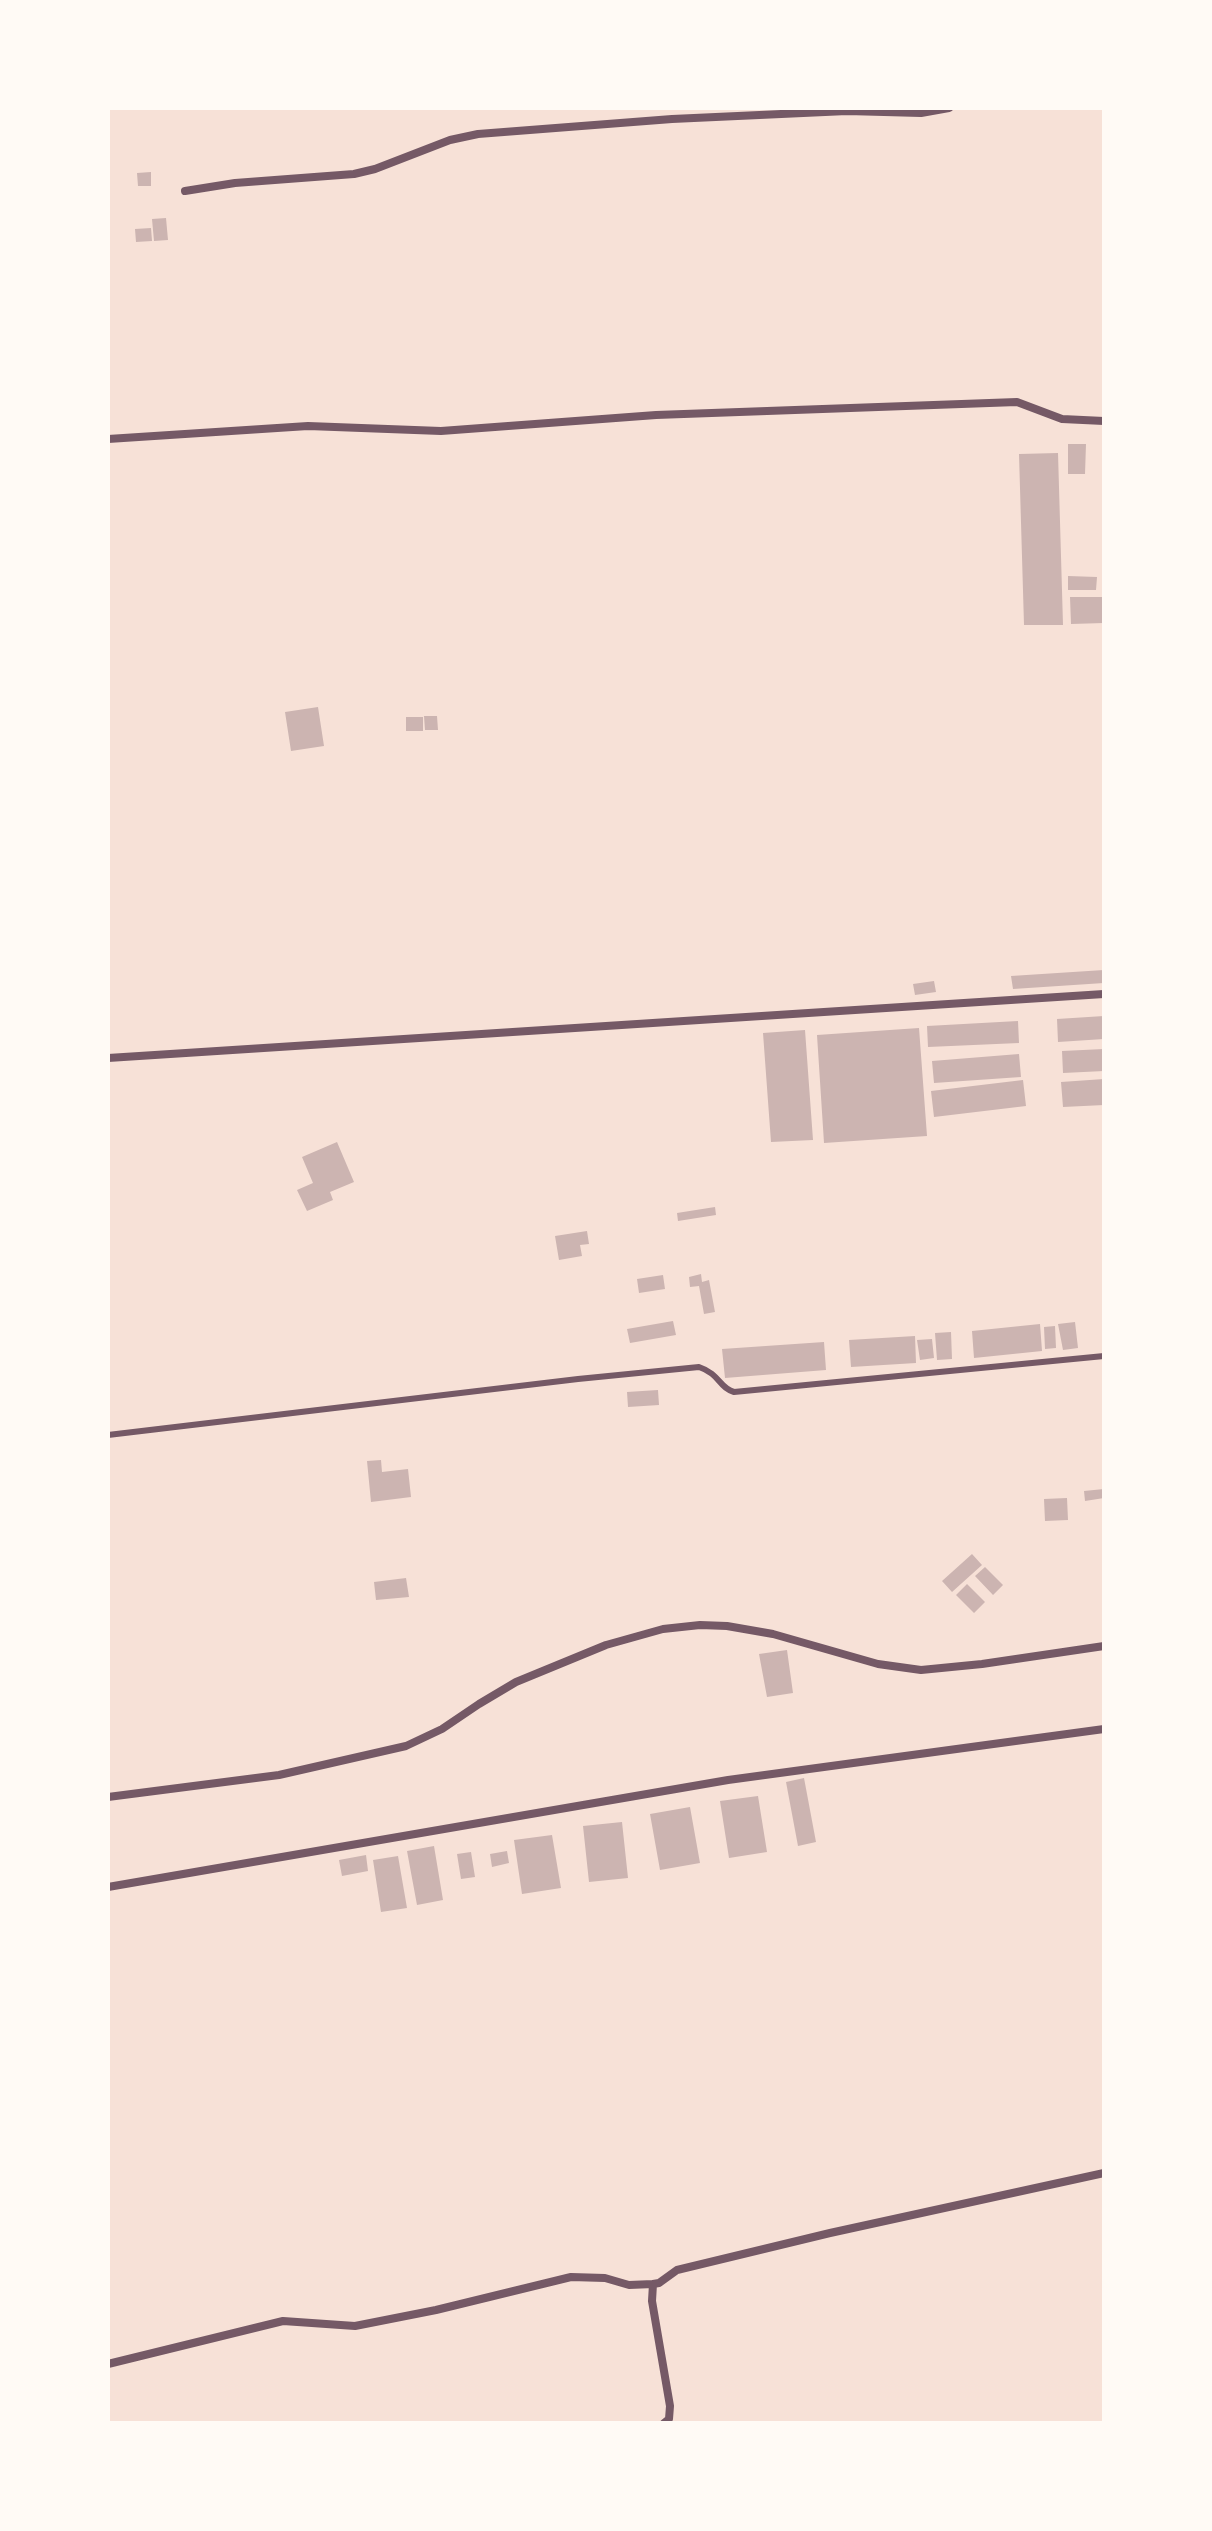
<!DOCTYPE html>
<style>
body{margin:0}
#map{position:relative;width:1212px;height:2531px;overflow:hidden;background:#f7e1d7;font-family:"Noto Sans",sans-serif}
canvas{display:block}
.frame{position:absolute;inset:0;border:110px solid #fffaf5;pointer-events:none}
</style>
<div id="map">
<canvas width="1212" height="2531"></canvas>
<div class="frame"></div>
</div>
<script>
const context = document.querySelector('canvas').getContext('2d');
context.lineJoin = 'round';
function fill(path, color) { context.fillStyle = color; context.fill(path, 'evenodd'); }
function trace(path, color, width, dash) { context.strokeStyle = color; context.lineWidth = width; context.lineCap = dash ? 'butt' : 'round'; context.setLineDash(dash || []); context.stroke(path); }
const building = new Path2D(`
 M151,172V186H138L137,173Z
 M166,218L168,240L154,241L152,219Z
 M151,228L152,241L136,242L135,229Z
 M1068,444H1086L1085,474H1068Z
 M1058,453L1063,625H1024L1019,454Z
 M1068,576L1097,577L1096,590H1068Z
 M1070,597H1104V623L1071,624Z
 M318,707L324,746L291,751L285,712Z
 M424,716H437L438,730H425Z
 M406,717H423V731H406Z
 M1104,970V983L1013,989L1011,976Z
 M934,981L936,992L915,995L913,984Z
 M1104,1016V1039L1058,1042L1057,1019Z
 M1018,1021L1019,1043L928,1047L927,1026Z
 M919,1028L927,1136L824,1143L817,1035Z
 M805,1030L813,1140L771,1142L763,1033Z
 M1104,1049V1071L1063,1073L1062,1051Z
 M1019,1054L1021,1077L934,1083L932,1061Z
 M1104,1079V1105L1063,1107L1061,1082Z
 M1023,1080L1026,1106L934,1117L931,1091Z
 M337,1142L354,1182L330,1192L333,1200L307,1211L297,1190L313,1183L302,1157Z
 M715,1207L716,1215L678,1221L677,1213Z
 M587,1231L589,1244L580,1245L582,1256L559,1260L555,1236Z
 M701,1274L702,1282L709,1280L715,1312L704,1314L699,1286L690,1287L689,1277Z
 M663,1275L665,1289L639,1293L637,1279Z
 M673,1321L676,1335L630,1343L627,1329Z
 M1075,1322L1078,1348L1063,1350L1058,1324Z
 M1040,1324L1042,1351L974,1358L972,1331Z
 M1055,1326L1056,1348L1045,1349L1044,1327Z
 M951,1332L952,1359L937,1360L935,1333Z
 M915,1336L916,1363L851,1367L849,1340Z
 M932,1339L934,1358L920,1360L917,1340Z
 M824,1342L826,1370L725,1378L722,1349Z
 M658,1390L659,1405L628,1407L627,1392Z
 M381,1460L382,1472L408,1469L411,1497L371,1502L367,1461Z
 M1104,1489V1498L1085,1501L1084,1491Z
 M1067,1498L1068,1520L1045,1521L1044,1499Z
 M972,1554L982,1565L952,1592L942,1581Z
 M985,1567L1003,1585L993,1595L975,1576Z
 M406,1578L409,1597L376,1600L374,1582Z
 M967,1584L985,1602L974,1613L956,1595Z
 M787,1650L793,1693L767,1697L759,1654Z
 M804,1778L816,1842L798,1846L786,1782Z
 M758,1796L767,1852L729,1858L720,1801Z
 M690,1807L700,1863L660,1870L650,1814Z
 M622,1822L628,1878L589,1882L583,1826Z
 M552,1835L561,1888L522,1894L514,1840Z
 M434,1846L443,1900L417,1905L407,1851Z
 M507,1851L509,1863L492,1867L490,1854Z
 M471,1852L475,1877L461,1879L457,1854Z
 M366,1855L368,1871L342,1876L339,1860Z
 M398,1856L407,1908L381,1912L373,1860Z`);
const service = new Path2D(`
 M108,1435L578,1379L699,1367C720,1374 719,1388 734,1392L1104,1356`);
const minor = new Path2D(`
 M185,191L235,183L354,174L375,169L450,140L478,134L672,119L847,111L921,113L949,108
 M108,439L308,426L441,431L656,415L1017,402L1062,419L1104,421
 M108,1058L1104,994
 M108,1797L279,1775L406,1746L442,1729L479,1704L516,1682L606,1645L663,1629L700,1625L727,1626L773,1634L878,1664L921,1670L982,1664L1104,1646
 M108,1887L728,1780L1104,1729
 M108,2364L283,2321L355,2326L436,2310L571,2277L605,2278L629,2285L653,2284
 M664,2423L669,2419L670,2406L652,2301L653,2284L659,2283L677,2270L830,2233L1104,2173`);
fill(building, '#ccb4b1');
trace(service, '#755966', 6);
trace(minor, '#755966', 8);
</script>
